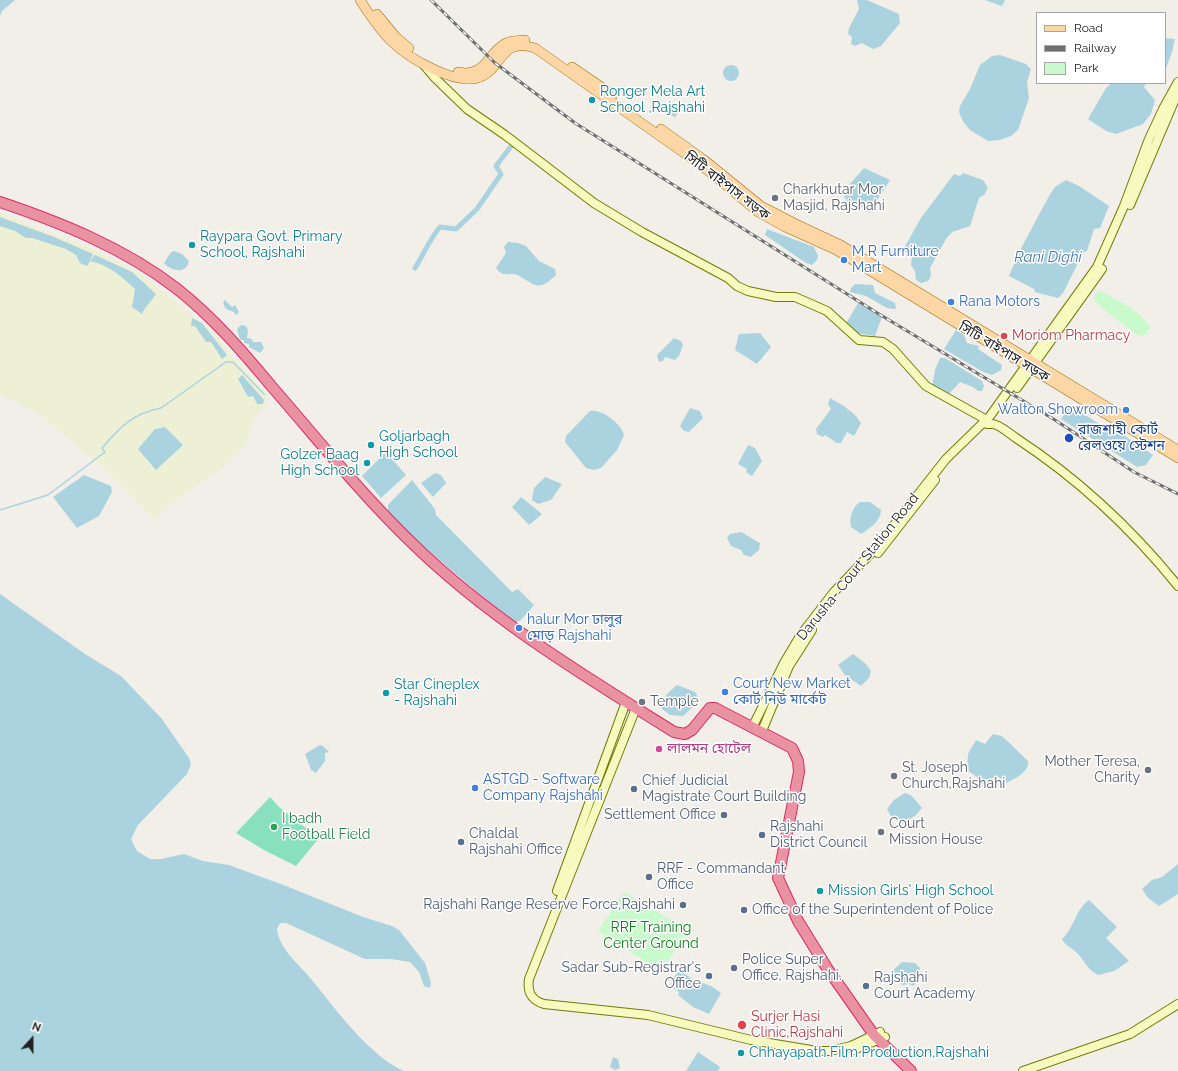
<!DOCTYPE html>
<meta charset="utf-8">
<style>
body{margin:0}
#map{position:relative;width:1178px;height:1071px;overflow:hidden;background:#f2efe9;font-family:Raleway,sans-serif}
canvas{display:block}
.legend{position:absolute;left:1036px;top:12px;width:130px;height:72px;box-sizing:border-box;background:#fff;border:1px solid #a7a7a7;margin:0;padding:5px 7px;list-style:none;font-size:12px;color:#222}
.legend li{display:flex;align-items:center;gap:8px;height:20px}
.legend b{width:20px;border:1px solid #a7a7a7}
.north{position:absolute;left:12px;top:1019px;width:40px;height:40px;-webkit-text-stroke:3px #fff;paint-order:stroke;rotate:21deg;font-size:11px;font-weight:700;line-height:16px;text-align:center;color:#222}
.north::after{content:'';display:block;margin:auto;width:14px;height:18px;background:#222;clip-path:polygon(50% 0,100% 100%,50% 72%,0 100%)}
</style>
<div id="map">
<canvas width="1178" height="1071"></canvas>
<ul class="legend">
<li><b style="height:5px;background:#fcd6a4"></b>Road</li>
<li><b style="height:5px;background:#707070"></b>Railway</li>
<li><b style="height:11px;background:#c8facc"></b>Park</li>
</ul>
<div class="north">N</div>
</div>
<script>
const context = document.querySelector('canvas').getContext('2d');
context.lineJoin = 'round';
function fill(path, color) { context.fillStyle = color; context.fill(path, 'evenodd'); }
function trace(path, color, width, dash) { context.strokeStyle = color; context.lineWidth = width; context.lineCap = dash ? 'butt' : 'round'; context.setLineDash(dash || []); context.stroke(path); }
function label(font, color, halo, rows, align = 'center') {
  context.font = font + ' Raleway,"Noto Sans Bengali",sans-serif'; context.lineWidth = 3; context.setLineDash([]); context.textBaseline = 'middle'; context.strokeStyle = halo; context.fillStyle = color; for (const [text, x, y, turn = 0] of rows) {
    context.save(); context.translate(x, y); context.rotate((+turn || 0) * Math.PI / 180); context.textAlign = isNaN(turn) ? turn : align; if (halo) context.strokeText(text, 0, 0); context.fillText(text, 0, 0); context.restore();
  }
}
const farmland = new Path2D(`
 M0,213L97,251L135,270L216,334L232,356L267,395L266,405L254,418L244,447L224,467L179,497L154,519L108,472L41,415L0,394Z`);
const park = new Path2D(`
 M1099,290C1116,300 1139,309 1150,327L1147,334L1140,336C1123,325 1106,313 1093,298Z
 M624,892L687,930L662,972L598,931Z`);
const pitch = new Path2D(`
 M270,797L279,807L319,838L296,866L264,850L236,833Z`);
const water = new Path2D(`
 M0,0H15L2,11L0,16Z
 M857,0H867L899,14L900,23L881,46L873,49L862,43L855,46L851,44L852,37L848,34L849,28L859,9Z
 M985,0H1005L1002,6Z
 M1165,38L1175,39L1172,52L1165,71Z
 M1000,55L1026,64L1031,69L1027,82L1029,98L1018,130L1011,136L1000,140L988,141L970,130L964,123L959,112L960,106L970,89L980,65L992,56Z
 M723 73a8 8 0 1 1 16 0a8 8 0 1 1-16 0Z
 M1112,83H1146L1144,87L1155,100L1151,114L1143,124L1116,134L1106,131L1088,119L1106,88Z
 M677,103L679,105L676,117L672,116L670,110Z
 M864,168L890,180L869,213L859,205L848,203L842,193Z
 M963,173L983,180L988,188L984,195L979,198L970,226L952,232L946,239L930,268L931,276L928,281L921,283L916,280L915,271L911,265L912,256L904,251L902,252L921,218L954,174L960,176Z
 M1066,180L1079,186L1109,206L1100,228L1094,229L1087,251L1083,253L1063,293L1058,298L1035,292L1034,289L1009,276L1018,254L1049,196L1055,187Z
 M0,217L54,237L93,254L90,261L95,255L132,272L156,294C152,301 145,306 142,314L132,307L135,289C121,276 109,265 90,261L87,266L80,263L76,255L66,249L32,238H26L15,231L0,226Z
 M767,229L814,247L818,256L817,260L812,265L806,263L765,235Z
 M508,242L518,243L526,246L539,261L555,269L556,275C536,294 535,283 515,274C505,274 502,276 496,268L506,253L504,247Z
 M174,251L182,254L189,261C186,275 171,271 164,263L171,252Z
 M855,284L873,285L875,293L895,303L896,309L887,308L866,296L850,292L851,288Z
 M225,300L232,307L235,305L239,312L236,315L234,312L226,309L223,303Z
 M858,303L882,317L875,336L856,333L844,327Z
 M192,318L202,323L227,355L222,359L211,342H206L195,326H191Z
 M241,325L246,326L248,330L247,338L252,339L253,342H261L264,348L260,353L249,347V344L244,343V340H240L237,329Z
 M956,330L964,335L967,343L979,346L978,349L1002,365L1001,370L992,375L983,372L944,349Z
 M760,333L771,347L757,364L735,350L739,334Z
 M674,338L681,341L683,345L679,356L675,360L665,357L663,361L659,362L657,355Z
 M940,358H945L982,381L984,386L982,391H978L973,387L960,382L948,395L932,387L935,370Z
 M242,375L264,400L263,404H257L253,396L248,397L238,379Z
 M830,398C842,405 854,411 861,423L854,436L847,432L841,443H837L825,435L823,437L817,434L816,429L831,409L828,404Z
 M1069,405L1114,433L1125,436L1153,455L1146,465L1137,467L1061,419Z
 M690,408L700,411L703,418L689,432L684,431L680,426Z
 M590,411C601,408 622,424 624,435L617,450L601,468L594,470L586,468L565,442L566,436Z
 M165,427L183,445L156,470L138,449L155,429Z
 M748,445L755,448L762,461L752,476L746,472L747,469L738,464Z
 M386,452L406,475L381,498L362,476Z
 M435,473L441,475L446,483L433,497L421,483Z
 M84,475L111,486L112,492L99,516L77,528L53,497Z
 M545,477L562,484L551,500L538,504L532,500L534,488Z
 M412,480L435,509L436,515L512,592L518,589L534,605L521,620L514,623L423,546L388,513V505Z
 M521,497L542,514L529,525L512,507Z
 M860,502H870L881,510C881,521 870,528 861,534L851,527C849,518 852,507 860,502Z
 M741,532L760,543L759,550L751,557L744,555L741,550L731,546L727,538L730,534Z
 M0,594L85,654L121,676L162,719L189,758L191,764L187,774L138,825L131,839L137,851L150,859H161L184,854L203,861L229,865L286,886L363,917L392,926L399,930L425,963L431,983L430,988L424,986L419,972L410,962L391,959H365L286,923H280L277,929C279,949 299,964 311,979C336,1009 368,1055 404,1071H0Z
 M853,654L866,664L871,671L869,678L861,686L845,675L838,665Z
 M677,685L695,692L697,695L694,706L683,716L670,715L661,708C661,698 670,691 677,685Z
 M993,734L1002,736L1028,761C1030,772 1014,779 1006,783L997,776L978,786L977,777L967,770L968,754L976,740L985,744Z
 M320,745L323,746L329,752L325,753V761L316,773L311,770L305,754Z
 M905,793L912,796L922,808L916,815L902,824L892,818L887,809L894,800Z
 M1178,864V894L1159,906L1148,898L1142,889L1152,880L1162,877Z
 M1089,900L1117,927L1106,938L1129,961L1114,971L1098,975C1087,969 1086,963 1078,954C1073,948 1066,947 1062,939C1075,927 1075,910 1089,900Z
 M902,962L915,963L920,968V972L914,977L917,982L913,986L909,984L903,985L894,979L891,972Z
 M679,970L694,980L711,986L721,993L709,1014L693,1007L678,995L679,992L670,987L673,979Z
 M698,1052L720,1067L718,1071H686Z
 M613,1057L618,1059L620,1068L615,1070L610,1067Z`);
const stream = new Path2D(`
 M0,510L48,495L105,452L102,448C119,428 133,413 161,408L226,362H233L264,394`);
const canal = new Path2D(`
 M415,268C424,254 429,240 440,227L456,229L477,209L501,174L496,166L512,145`);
const secondary = new Path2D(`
 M424,65L435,78L467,109L505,135L594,203L642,232L728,278L737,286L748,291L776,297H795L827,311L859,340L883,342L893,349L926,386L985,419L987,424C989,424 990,424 992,424C999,424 1010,434 1016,438C1077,478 1132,529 1178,586
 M1130,205L1178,92
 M1017,388L1102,269
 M990,416L1097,267L1124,206L1149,139L1163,109L1178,82
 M878,553L935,480
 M636,708L529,979C527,992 531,1000 544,1004L648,1015L751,1040L817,1051H830L851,1046L880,1032
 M752,728L784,663L800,636L834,592L876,548L946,459L985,421
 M762,731L789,666L812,630
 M557,891L626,702
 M853,1050L885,1037
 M1023,1071L1130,1034L1178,1004`);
const primary = new Path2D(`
 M360,0C369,14 379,29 391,41C408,58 457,87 481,77C503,67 501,37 535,48L701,165L758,212L785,227L836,250L1178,458
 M377,14L396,37L409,48
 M572,67L613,95
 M458,72C485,78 487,53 506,43C512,40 519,41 525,40
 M661,129L703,159L761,206L796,224L841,245L1178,450`);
const highway = new Path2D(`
 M0,202C62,223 124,248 176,288C213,317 243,352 273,388C319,441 362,495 413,544C490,619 583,675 674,732L685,734L692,730L710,708H715L792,748L798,761L799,772L778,878L798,921L827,968L874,1035L911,1071`);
const rail = new Path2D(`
 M431,0L495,63L575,123L874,311L1055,420L1134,472L1178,494`);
const markers = [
 [592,100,4,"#0f9aa8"],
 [775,198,4,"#6b7280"],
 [192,245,4,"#0f9aa8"],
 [844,260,4,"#3f7fe0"],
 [951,302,4,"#3f7fe0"],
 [1004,336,4,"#e0444e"],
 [1126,410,4,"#3f7fe0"],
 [1069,438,5,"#1a4fb4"],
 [371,445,4,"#0f9aa8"],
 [367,463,4,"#0f9aa8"],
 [519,628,4,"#3f7fe0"],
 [725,692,4,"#3f7fe0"],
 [386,693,4,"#0f9aa8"],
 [642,702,4,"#6b7280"],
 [659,749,4,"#d1479c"],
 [1148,770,4,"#6b7280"],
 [894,776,4,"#6b7280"],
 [475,788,4,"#3f7fe0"],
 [634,789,4,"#5c6f8a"],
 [724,815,4,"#5c6f8a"],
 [274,827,4,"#2e9e5b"],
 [881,832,4,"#6b7280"],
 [762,835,4,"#5c6f8a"],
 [461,842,4,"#5c6f8a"],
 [649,877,4,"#5c6f8a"],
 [820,891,4,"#0f9aa8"],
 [683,905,4,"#5c6f8a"],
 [744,910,4,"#5c6f8a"],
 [734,968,4,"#5c6f8a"],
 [709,976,4,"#5c6f8a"],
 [866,986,4,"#5c6f8a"],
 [742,1025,5,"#e0444e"],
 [741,1053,4,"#0f9aa8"]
];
const cultureNames = [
 ["Ronger Mela Art",600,92],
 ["School ,Rajshahi",600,108],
 ["Raypara Govt. Primary",200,237],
 ["School, Rajshahi",200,253],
 ["Goljarbagh",379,437],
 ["High School",379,453],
 ["Golzer Baag",359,455,"right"],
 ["High School",359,471,"right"],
 ["Star Cineplex",394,685],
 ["- Rajshahi",394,701],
 ["Mission Girls' High School",828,891],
 ["Chhayapath Film Production,Rajshahi",749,1053]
];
const streetNames = [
 ["সিটি বাইপাস সড়ক",727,186,37],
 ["সিটি বাইপাস সড়ক",1004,352,31],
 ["Darusha- Court Station Road",858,567,-51]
];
const worshipNames = [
 ["Charkhutar Mor",783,190],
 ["Masjid, Rajshahi",783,206],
 ["Temple",650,702],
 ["Mother Teresa,",1140,762,"right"],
 ["Charity",1140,778,"right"],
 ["St. Joseph",902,768],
 ["Church,Rajshahi",902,784],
 ["Court",889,824],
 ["Mission House",889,840]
];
const shopNames = [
 ["M R Furniture",852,252],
 ["Mart",852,268],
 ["Rana Motors",959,302],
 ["Walton Showroom",1118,410,"right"],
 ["halur Mor ঢালুর",527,620],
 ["মোড় Rajshahi",527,636],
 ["Court New Market",733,684],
 ["কোর্ট নিউ মার্কেট",733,700],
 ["ASTGD - Software",483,780],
 ["Company Rajshahi",483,796]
];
const healthNames = [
 ["Moriom Pharmacy",1012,336],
 ["Surjer Hasi",751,1017],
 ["Clinic,Rajshahi",751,1033]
];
const transitNames = [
 ["রাজশাহী কোর্ট",1078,430],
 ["রেলওয়ে স্টেশন",1078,446]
];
const hotelNames = [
 ["লালমন হোটেল",667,749]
];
const serviceNames = [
 ["Chief Judicial",642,781],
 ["Magistrate Court Building",642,797],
 ["Settlement Office",716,815,"right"],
 ["Rajshahi",770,827],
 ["District Council",770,843],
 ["Chaldal",469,834],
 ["Rajshahi Office",469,850],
 ["RRF - Commandant",657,869],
 ["Office",657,885],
 ["Rajshahi Range Reserve Force,Rajshahi",675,905,"right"],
 ["Office of the Superintendent of Police",752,910],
 ["Police Super",742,960],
 ["Office, Rajshahi.",742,976],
 ["Sadar Sub-Registrar's",701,968,"right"],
 ["Office",701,984,"right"],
 ["Rajshahi",874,978],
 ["Court Academy",874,994]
];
const leisureNames = [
 ["I badh",282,819],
 ["Football Field",282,835]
];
const parkNames = [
 ["RRF Training",651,928],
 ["Center Ground",651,944]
];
const waterNames = [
 ["Rani Dighi",1048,257]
];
fill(farmland, '#eef0d5');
fill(park, '#c8facc');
fill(pitch, '#88e0be');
fill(water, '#aad3df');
trace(stream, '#aad3df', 1.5);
trace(canal, '#aad3df', 5);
trace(secondary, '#707d05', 10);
trace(primary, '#a06b00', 10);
trace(highway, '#dc2a67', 12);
trace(secondary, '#f7fabf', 8);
trace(primary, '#fcd6a4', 9);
trace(highway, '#e892a2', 10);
trace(rail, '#707070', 3);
trace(rail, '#fff', 1.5, [4.5]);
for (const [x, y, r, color] of markers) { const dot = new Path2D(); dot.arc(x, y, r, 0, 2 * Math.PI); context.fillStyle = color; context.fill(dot); trace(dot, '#fff', 1.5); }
label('14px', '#0d838f', '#fff', cultureNames, 'left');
label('14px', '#222', '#fff', streetNames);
label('14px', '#5b616d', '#fff', worshipNames, 'left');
label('14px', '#366cbe', '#fff', shopNames, 'left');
label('14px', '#be3a42', '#fff', healthNames, 'left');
label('14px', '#164399', '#fff', transitNames, 'left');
label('14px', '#b23c85', '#fff', hotelNames, 'left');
label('14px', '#4e5e75', '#fff', serviceNames, 'left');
label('14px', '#27864d', '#fff', leisureNames, 'left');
label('14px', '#0c8416', '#fff', parkNames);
label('italic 15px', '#4a7aab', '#fff', waterNames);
</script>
